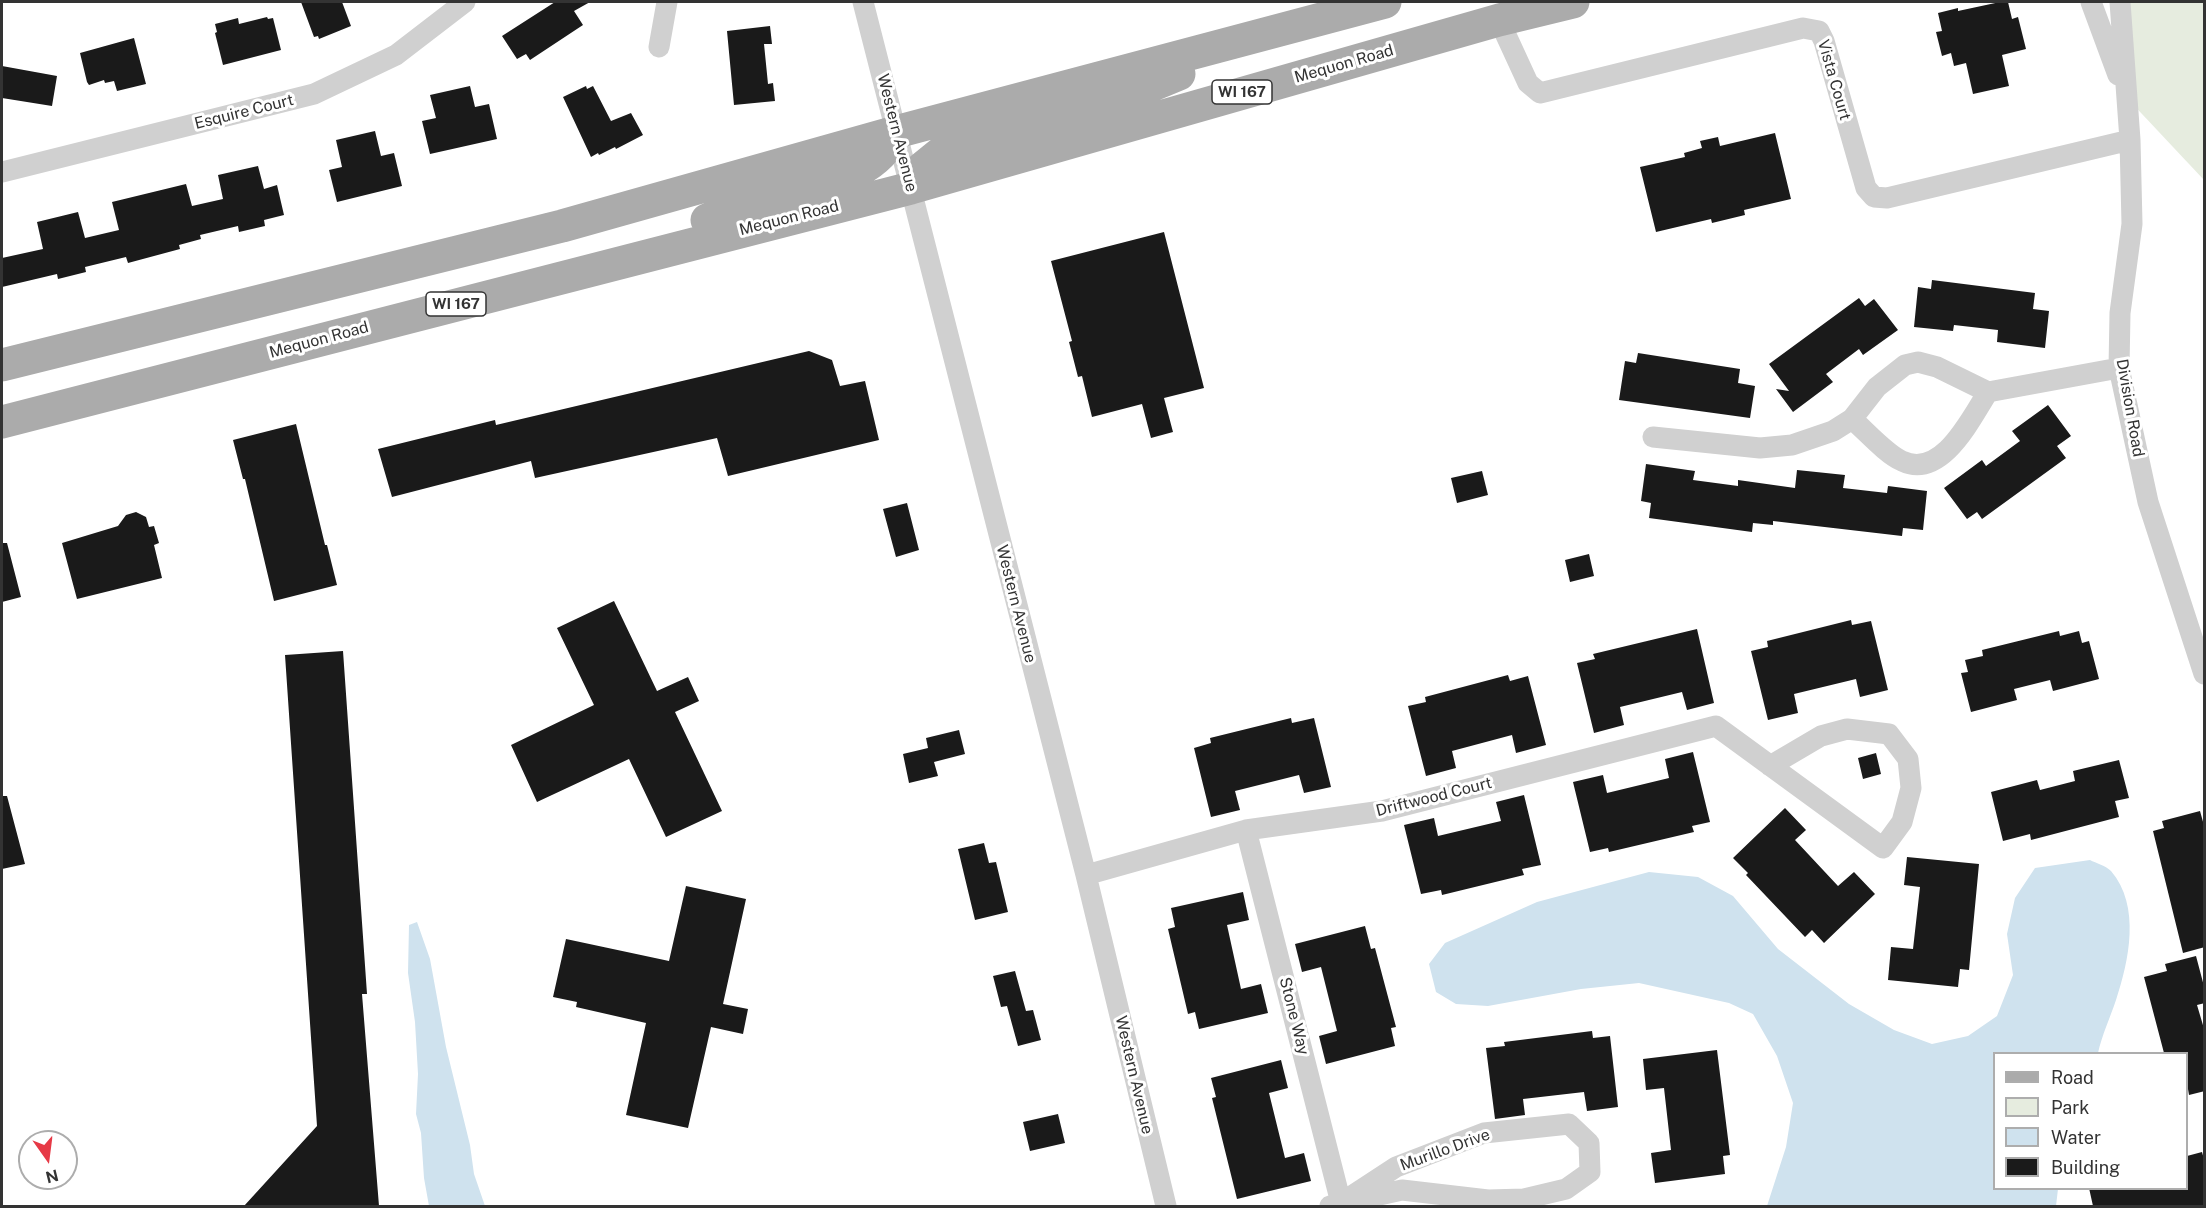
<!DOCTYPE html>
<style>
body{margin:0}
#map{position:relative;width:2206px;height:1208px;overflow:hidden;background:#fff;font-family:"Public Sans",sans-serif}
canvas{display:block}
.frame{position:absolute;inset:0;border:3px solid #333;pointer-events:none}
.legend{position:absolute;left:1993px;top:1052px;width:195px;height:138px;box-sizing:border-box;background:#fff;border:2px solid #adadad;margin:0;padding:8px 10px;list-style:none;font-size:18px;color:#333}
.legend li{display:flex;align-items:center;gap:12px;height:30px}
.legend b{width:30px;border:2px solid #adadad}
.north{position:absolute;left:18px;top:1130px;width:60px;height:60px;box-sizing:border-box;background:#fff;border:2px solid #adadad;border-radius:50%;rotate:166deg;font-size:16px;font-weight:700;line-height:24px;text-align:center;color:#333}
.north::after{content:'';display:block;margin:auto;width:21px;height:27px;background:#e63946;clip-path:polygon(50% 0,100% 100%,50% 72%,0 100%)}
</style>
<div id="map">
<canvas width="2206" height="1208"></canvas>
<div class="frame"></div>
<ul class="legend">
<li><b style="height:8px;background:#ababab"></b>Road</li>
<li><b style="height:16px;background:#e6ecdf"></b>Park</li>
<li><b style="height:16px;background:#cfe2ee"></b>Water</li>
<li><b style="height:16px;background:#1a1a1a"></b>Building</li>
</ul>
<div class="north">N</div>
</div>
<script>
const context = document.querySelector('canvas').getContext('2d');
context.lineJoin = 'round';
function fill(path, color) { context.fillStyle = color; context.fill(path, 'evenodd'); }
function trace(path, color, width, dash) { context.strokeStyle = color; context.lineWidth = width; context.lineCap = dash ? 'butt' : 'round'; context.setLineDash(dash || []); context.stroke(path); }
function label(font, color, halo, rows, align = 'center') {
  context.font = font + ' "Public Sans",sans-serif'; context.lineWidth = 6; context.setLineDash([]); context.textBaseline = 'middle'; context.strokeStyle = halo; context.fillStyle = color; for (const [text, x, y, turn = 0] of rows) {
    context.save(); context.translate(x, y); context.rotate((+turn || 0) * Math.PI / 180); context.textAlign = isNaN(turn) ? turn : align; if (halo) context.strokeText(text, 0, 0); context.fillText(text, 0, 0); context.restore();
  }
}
const green = new Path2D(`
 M2120,2H2204V180L2127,98Z`);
const water = new Path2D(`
 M2090,860C2096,863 2106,866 2111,871C2141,906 2129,961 2116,1000C2110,1018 2102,1035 2098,1053L1994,1054V1188L2058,1189L2056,1206H1767L1786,1147L1793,1103L1777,1056L1753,1014L1729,1003L1639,983L1581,989L1488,1006L1456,1004L1436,992L1429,964L1445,943L1537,902L1649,872L1698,877L1733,896L1778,949L1849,1004L1894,1030L1932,1044L1968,1036L1997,1016L2013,975L2007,934L2015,898L2035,868Z
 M417,922L430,959L446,1047L470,1145L474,1174L485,1206H429L424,1178L421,1133L416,1114L418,1074L415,1022L408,973L409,925Z`);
const building = new Path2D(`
 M301,2H342L351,26L319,39L318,36L314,37Z
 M555,2H590L574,11L583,25L530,60L526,54L517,59L502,36Z
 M2000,2H2008L2012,19L2018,17L2026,49L2002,55L2009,86L1973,94L1966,63L1954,66L1951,53L1942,56L1936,32L1942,31L1938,13L1958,8V11Z
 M267,17L268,19L273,18L281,50L223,65L215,33L217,32L215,24L238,18L239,24Z
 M770,26L772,44H764L768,84L773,83L775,101L734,105L727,31Z
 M134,38L146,84L117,91L114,81L105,83L104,80L89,85L87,82L80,53Z
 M2,66L57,76L52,106L2,98Z
 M470,86L475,107L489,104L497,139L430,154L422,121L436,118L430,95Z
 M586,86L587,89L593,86L611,121L631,113L643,135L616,149L615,147L599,155L598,153L591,157L563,97Z
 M375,131L381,156L394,153L402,186L337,202L329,170L342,167L336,140Z
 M1775,133L1791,199L1744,210L1745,215L1712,223L1711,219L1656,232L1640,167L1685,157L1684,153L1702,148L1700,141L1718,137L1720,146Z
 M258,166L264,189L277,185L284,215L264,220L265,226L239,232L238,226L200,235L201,239L179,245L180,249L128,263L126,257L85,267L86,272L58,279L57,274L2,287V258L43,249L37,222L78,212L85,238L119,230L112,202L186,184L192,206L223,199L218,175Z
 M1164,232L1204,388L1164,398L1173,432L1151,438L1142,404L1092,417L1082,376L1078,377L1069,342L1072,341L1051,261Z
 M1932,280L2035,293L2033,309L2049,311L2045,348L1997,342L1998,330L1954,325L1953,331L1914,327L1918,287L1931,289Z
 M1859,298L1865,306L1874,299L1898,330L1863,355L1859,349L1826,374L1833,382L1793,412L1776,389L1789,391L1769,364Z
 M809,351L832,360L840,386L865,381L879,440L728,476L717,438L535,478L531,461L392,497L378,449L495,420L496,425Z
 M1638,353L1740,369L1738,383L1755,386L1750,418L1619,400L1625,361L1636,363Z
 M2048,405L2071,436L2057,446L2066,458L1982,519L1977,512L1967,519L1944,488L1982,460L1986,466L2020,441L2012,431Z
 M296,424L325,545H327L337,585L274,601L245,479H243L233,440Z
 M1646,464L1695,471L1693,480L1738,486V480L1795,488L1797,470L1845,475L1843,488L1887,493L1888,486L1927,491L1923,530L1903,528L1902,536L1773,521V525L1753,523L1752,532L1649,518L1651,503L1641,501Z
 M1482,471L1488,495L1457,503L1451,478Z
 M907,503L919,550L896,557L883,509Z
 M136,512L146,517L149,527L154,526L159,543L154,545L162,578L77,599L62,543L118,526L126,515Z
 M2,543H7L21,597L2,602Z
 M1589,554L1594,576L1570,582L1565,560Z
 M614,601L657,691L688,677L699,701L675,712L722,811L666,837L629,759L537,802L511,745L594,705L557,628Z
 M1851,620L1852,625L1871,621L1888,690L1860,697L1856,679L1794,694L1798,713L1768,720L1751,651L1768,647L1767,641Z
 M1697,629L1714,703L1687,710L1682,692L1620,707L1624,725L1594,733L1577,663L1595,659L1593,654Z
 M2059,631L2060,636L2079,631L2082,643L2089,641L2099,679L2053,691L2050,680L2014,689L2017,700L1971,712L1961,673L1968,672L1965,660L1983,656L1982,650Z
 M343,651L367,994H362L379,1206H244L317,1126L285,655Z
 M1508,675L1510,681L1528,676L1546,745L1516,753L1512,735L1452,751L1456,768L1426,776L1408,706L1426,702L1425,697Z
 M1291,718L1292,723L1314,718L1331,787L1304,793L1299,775L1235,791L1240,810L1211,817L1194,748L1211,743L1210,738Z
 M959,730L965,754L934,762L938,776L909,783L903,754L928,748L926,738Z
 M1693,752L1710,822L1692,826L1694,832L1609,852L1608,848L1590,852L1573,782L1603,775L1607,793L1669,778L1665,759Z
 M1876,753L1881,774L1863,779L1858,758Z
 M2119,760L2129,798L2115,801L2119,817L2031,840L2030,834L2003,841L1991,792L2037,780L2040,790L2075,781L2073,771Z
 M1524,795L1541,865L1522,869L1524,875L1442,895L1441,890L1421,894L1404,825L1434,818L1438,836L1501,821L1496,802Z
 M2,796H7L25,864L2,869Z
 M1785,808L1806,830L1795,840L1838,886L1854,872L1875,894L1824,943L1812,930L1805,937L1746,875L1748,873L1733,858Z
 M2200,811L2205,829V947L2183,953L2153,831L2164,828L2162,821Z
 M984,843L989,863L996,862L1008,912L975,920L958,849Z
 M1907,857L1979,864L1969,970L1960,969L1958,987L1888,980L1891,947L1913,949L1920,887L1904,885Z
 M686,886L746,899L723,1004L748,1009L743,1034L711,1027L688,1128L626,1115L646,1023L576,1007L577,1002L553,997L566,939L669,961Z
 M1243,892L1249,920L1227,925L1241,989L1261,984L1268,1013L1199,1029L1195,1012L1188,1014L1168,929L1175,927L1171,908Z
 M1365,926L1371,949L1375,948L1396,1027L1391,1028L1395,1046L1326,1064L1319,1036L1337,1031L1321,967L1302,972L1295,944Z
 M2196,956L2205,990V1003L2197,1005L2205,1032V1091L2189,1095L2187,1083V1053H2164L2144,977L2167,971L2165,964Z
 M1015,971L1026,1011L1033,1010L1041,1040L1018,1046L1007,1006L1001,1007L993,976Z
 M1592,1031L1593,1038L1610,1036L1618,1107L1587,1111L1584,1092L1523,1099L1525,1115L1495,1119L1486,1048L1505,1046L1504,1042Z
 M1717,1050L1730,1155L1723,1156L1725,1174L1655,1183L1651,1153L1671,1150L1664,1088L1646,1090L1643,1059Z
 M1281,1060L1288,1088L1269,1093L1285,1158L1304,1153L1311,1181L1237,1199L1212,1098L1216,1097L1211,1078Z
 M1058,1114L1065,1143L1030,1151L1023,1122Z
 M2202,1152L2205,1163V1206H2093L2089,1188H2187V1156Z`);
const street = new Path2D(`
 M863,2L1086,875L1166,1206
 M2091,2L2118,75
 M2120,2L2130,140L2132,224L2120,313L2119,368L2148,502L2204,674
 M1499,20L1528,83L1540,93L1803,28L1819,31L1824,41L1866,188L1874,197L1887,198L2130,140
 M659,47L667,2
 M2,172L314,94L396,55L465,2
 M1852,419C1866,431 1886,454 1902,461C1942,480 1971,418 1988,392
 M1653,437L1760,448L1792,445L1833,431L1852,419L1877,387L1905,365L1918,362L1937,367L1988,392L2119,368
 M1246,830L1341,1203
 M1086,875L1246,830L1382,811L1716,726L1883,848L1902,822L1911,788L1908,759L1889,734L1847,729L1821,736L1770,766
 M1330,1206L1402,1190L1488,1200L1524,1199L1566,1189L1590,1172L1589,1143L1569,1124L1484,1133L1396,1167L1341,1203`);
const primary = new Path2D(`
 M911,188L921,169L942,152L1102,106L1179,74
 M707,220C733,210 760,199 786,191C831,179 873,178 896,132
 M2,365L562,226L896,132L1385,2
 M2,422L911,188L1499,20L1573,2`);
const shields = [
 [1242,92,60],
 [456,304,60]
];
const shieldNames = [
 ["WI 167",1242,92],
 ["WI 167",456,304]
];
const streetNames = [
 ["Mequon Road",1344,64,-16],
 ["Vista Court",1834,80,74],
 ["Esquire Court",244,112,-14],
 ["Western Avenue",897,133,76],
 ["Mequon Road",789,218,-14],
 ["Mequon Road",319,340,-15],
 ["Division Road",2130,408,80],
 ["Western Avenue",1016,604,76],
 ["Driftwood Court",1434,797,-14],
 ["Stone Way",1294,1016,76],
 ["Western Avenue",1134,1075,77],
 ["Murillo Drive",1445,1150,-20]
];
fill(green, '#e6ecdf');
fill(water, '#cfe2ee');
fill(building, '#1a1a1a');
trace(street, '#d0d0d0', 21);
trace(primary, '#ababab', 33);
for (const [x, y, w] of shields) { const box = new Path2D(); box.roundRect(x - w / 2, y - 12, w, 24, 4.5); context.fillStyle = '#fff'; context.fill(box); trace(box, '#333', 1.5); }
label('bold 15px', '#333', null, shieldNames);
label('16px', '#333', '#fff', streetNames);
</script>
